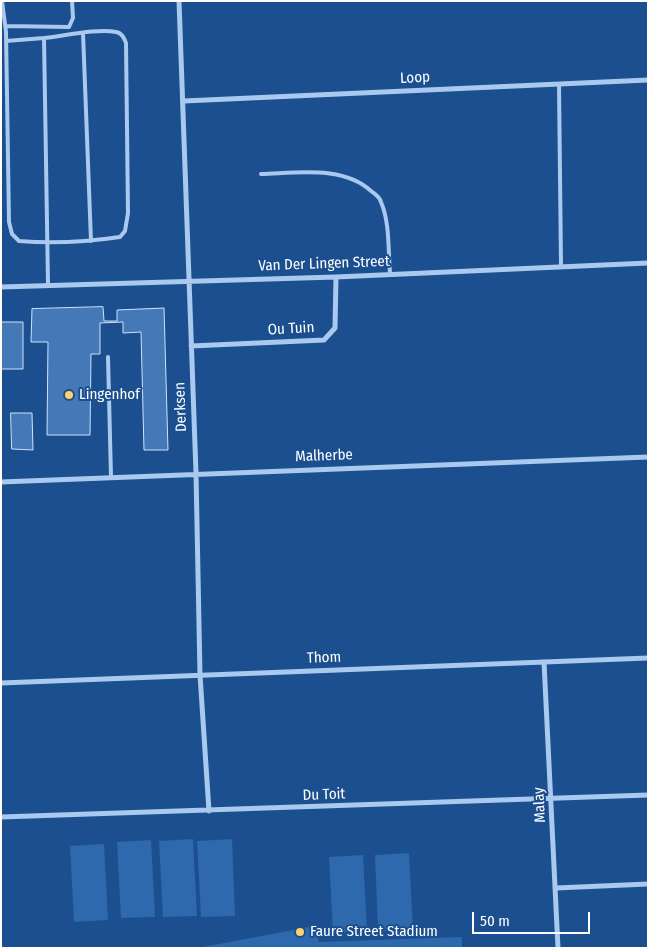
<!DOCTYPE html>
<style>
body{margin:0}
#map{position:relative;width:649px;height:949px;overflow:hidden;background:#1b4f8f;font-family:"Fira Sans Condensed",sans-serif}
canvas{display:block}
.frame{position:absolute;inset:0;border:2px solid #fff;pointer-events:none}
.scale{position:absolute;left:472px;top:912px;width:118px;height:22px;box-sizing:border-box;border:2px solid #fff;border-top:0;padding-left:6px;font-size:15px;line-height:18px;white-space:nowrap;color:#fff;-webkit-text-stroke:4px #1b4f8f;paint-order:stroke}
</style>
<div id="map">
<canvas width="649" height="949"></canvas>
<div class="frame"></div>
<div class="scale">50 m</div>
</div>
<script>
const context = document.querySelector('canvas').getContext('2d');
context.lineJoin = 'round';
function fill(path, color) { context.fillStyle = color; context.fill(path, 'evenodd'); }
function trace(path, color, width, dash) { context.strokeStyle = color; context.lineWidth = width; context.lineCap = dash ? 'butt' : 'round'; context.setLineDash(dash || []); context.stroke(path); }
function label(font, color, halo, rows, align = 'center') {
  context.font = font + ' "Fira Sans Condensed",sans-serif'; context.lineWidth = 4; context.setLineDash([]); context.textBaseline = 'middle'; context.strokeStyle = halo; context.fillStyle = color; for (const [text, x, y, turn = 0] of rows) {
    context.save(); context.translate(x, y); context.rotate((+turn || 0) * Math.PI / 180); context.textAlign = isNaN(turn) ? turn : align; if (halo) context.strokeText(text, 0, 0); context.fillText(text, 0, 0); context.restore();
  }
}
const green = new Path2D(`
 M193,839L197,916L163,917L159,841Z
 M232,839L235,916L201,917L197,841Z
 M151,840L155,917L121,918L117,842Z
 M104,844L108,920L74,922L70,846Z
 M409,853L413,930L378,931L375,855Z
 M363,855L367,932L333,933L329,857Z
 M314,926L319,942L462,937V948H198Z`);
const building = new Path2D(`
 M103,307L104,321H117V310L164,308L168,450H144L141,332L123,333V322L100,323V354H91L90,435H47L48,342H31L32,309Z
 M1,322H23V369H1Z
 M11,413H32L33,450L12,449Z`);
const lane = new Path2D(`
 M2,1L6,32L9,222L12,234L19,241C53,244 86,242 120,237L125,231L128,213L126,43C124,38 122,33 116,32C99,28 63,36 44,38
 M6,26L69,27L73,18L72,1
 M83,33L91,241
 M6,41L44,38L48,284
 M559,84L561,266
 M261,174C296,173 343,165 371,191C375,194 380,197 381,202C390,223 388,250 390,273
 M108,357L111,477`);
const street = new Path2D(`
 M179,1L196,473L200,675L209,811
 M184,101L648,80
 M1,287L336,277L648,263
 M191,346L324,340L335,328L336,277
 M1,482L648,457
 M544,662L558,948
 M1,683L648,658
 M1,817L648,795
 M556,888L648,884`);
const markers = [
 [69,395,5,"#ffd166"],
 [300,932,5,"#ffd166"]
];
const streetNames = [
 ["Loop",415,78,-3],
 ["Van Der Lingen Street",324,264,-2],
 ["Ou Tuin",291,329,-3],
 ["Derksen",181,407,-92],
 ["Malherbe",324,456,-2],
 ["Thom",324,658,-2],
 ["Du Toit",324,795,-2],
 ["Malay",540,805,-93]
];
const poiNames = [
 ["Lingenhof",79,395],
 ["Faure Street Stadium",310,932]
];
fill(green, '#2e69ad');
fill(building, '#4478b7');
trace(building, '#cfe3fa', 1);
trace(lane, '#a9c9ee', 4);
trace(street, '#a9c9ee', 5);
for (const [x, y, r, color] of markers) { const dot = new Path2D(); dot.arc(x, y, r, 0, 2 * Math.PI); context.fillStyle = color; context.fill(dot); trace(dot, '#1b4f8f', 2); }
label('15px', '#fff', '#1b4f8f', streetNames);
label('15px', '#fff', '#1b4f8f', poiNames, 'left');
</script>
